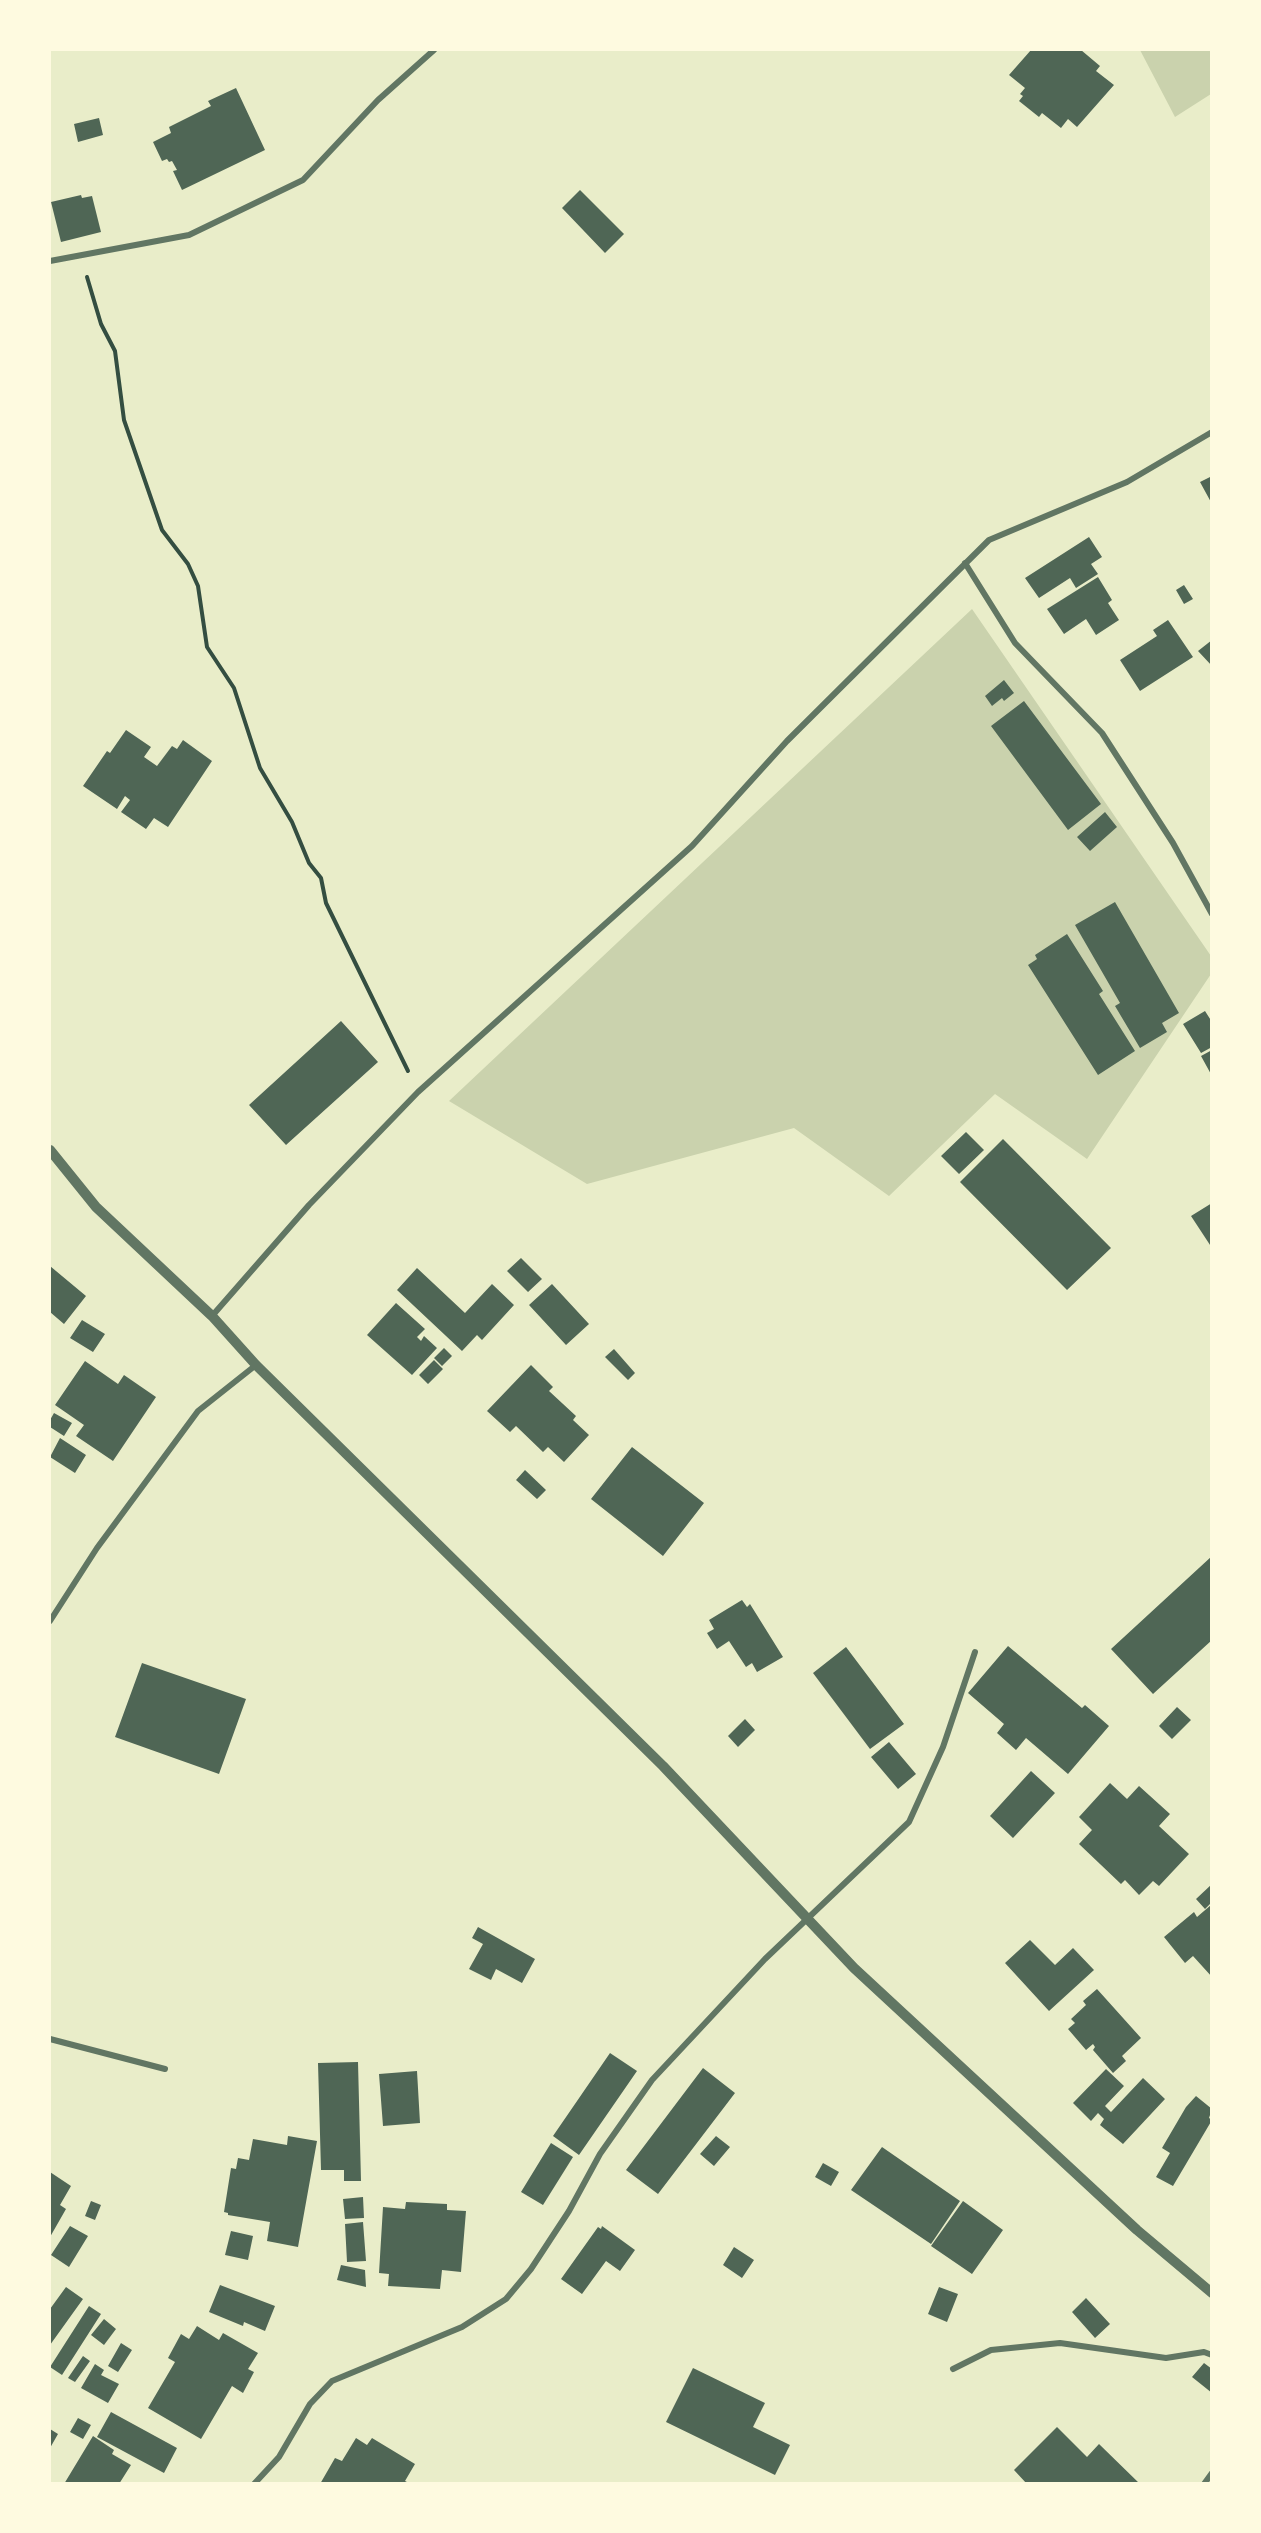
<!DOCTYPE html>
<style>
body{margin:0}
#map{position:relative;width:1261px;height:2533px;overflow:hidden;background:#e9edc9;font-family:"Fira Sans",sans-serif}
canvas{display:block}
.frame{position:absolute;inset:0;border:51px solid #fefae0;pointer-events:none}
</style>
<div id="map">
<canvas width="1261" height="2533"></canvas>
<div class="frame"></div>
</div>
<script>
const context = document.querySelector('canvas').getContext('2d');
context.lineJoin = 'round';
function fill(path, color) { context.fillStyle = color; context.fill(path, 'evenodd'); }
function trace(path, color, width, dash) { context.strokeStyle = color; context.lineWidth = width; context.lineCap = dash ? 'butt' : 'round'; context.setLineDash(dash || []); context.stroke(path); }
const green = new Path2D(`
 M1140,50H1211V94L1175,117Z
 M972,609L1211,956V974L1087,1159L995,1094L889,1196L794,1128L587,1184L449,1101Z`);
const building = new Path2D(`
 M1031,50H1081L1100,66L1096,71L1114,85L1077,127L1068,119L1061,128L1042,113L1039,117L1019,101L1023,96L1020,94L1025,88L1009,75Z
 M236,88L265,150L182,190L173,171L177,170L172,161L169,162L167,159L162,161L153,142L171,133L169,127L211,106L208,101Z
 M99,118L103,135L78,142L74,124Z
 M580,190L624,234L605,253L562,208Z
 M81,195L82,198L92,196L101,232L61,242L51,202Z
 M1212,476V504L1200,482Z
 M1089,537L1102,557L1091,564L1098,574L1076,588L1070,578L1039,598L1025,578Z
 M1098,577L1112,600L1108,603L1119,620L1096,635L1086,619L1064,634L1047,609Z
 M1184,585L1193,599L1184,604L1176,590Z
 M1168,620L1193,657L1140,691L1120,660L1157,636L1153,630Z
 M1212,640V666L1198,651Z
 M1004,680L1014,693L1004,701L1002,698L992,706L985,696Z
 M1024,701L1101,804L1068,830L991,726Z
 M126,730L151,747L144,757L157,766L172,746L177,749L183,740L212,761L168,827L154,818L146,829L121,812L130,800L125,796L117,809L83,786L107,751L110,753Z
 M1105,812L1117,827L1090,851L1077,837Z
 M1115,902L1179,1013L1162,1023L1167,1032L1140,1048L1115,1006L1120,1003L1075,925Z
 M1067,934L1103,991L1099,994L1135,1051L1098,1075L1028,965L1037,959L1035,955Z
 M1205,1011L1212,1022V1047L1201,1053L1183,1024Z
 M341,1021L378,1062L286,1145L249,1105Z
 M1212,1050V1076L1201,1056Z
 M966,1132L984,1150L959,1174L941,1156Z
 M1003,1139L1111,1248L1067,1290L960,1182Z
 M1212,1203V1248L1191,1216Z
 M521,1258L542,1279L528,1292L507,1271Z
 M50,1266L86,1296L64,1324L50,1312Z
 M417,1268L465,1313L492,1284L514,1305L482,1340L477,1335L462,1351L397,1290Z
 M552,1284L589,1324L566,1345L529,1305Z
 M396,1303L425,1329L417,1337L421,1341L424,1336L437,1348L412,1375L367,1335Z
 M82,1320L105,1334L93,1352L70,1338Z
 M444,1348L452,1356L442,1366L434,1358Z
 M614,1349L635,1373L628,1380L605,1357Z
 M434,1360L443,1369L428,1384L419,1375Z
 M85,1361L118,1384L124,1375L156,1397L113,1461L76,1436L84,1425L55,1405Z
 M531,1365L553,1387L549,1391L576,1416L573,1420L589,1435L564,1462L548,1447L543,1452L516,1426L510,1432L487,1411Z
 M54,1413L72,1423L64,1436L50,1427V1420Z
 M60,1438L86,1455L75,1473L50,1457Z
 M632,1447L704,1503L663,1556L591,1499Z
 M525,1470L546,1490L537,1499L516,1480Z
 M1212,1556V1640L1153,1694L1111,1649Z
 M742,1600L747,1607L750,1604L783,1657L757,1672L752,1663L746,1667L729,1641L717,1649L707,1633L714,1629L709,1620Z
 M1008,1646L1082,1708L1085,1705L1109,1726L1068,1774L1026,1738L1016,1750L997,1733L1004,1724L968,1693Z
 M846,1647L904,1724L870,1749L813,1673Z
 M142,1663L246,1699L219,1774L115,1737Z
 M1177,1707L1191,1720L1172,1739L1159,1726Z
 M745,1719L755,1730L738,1747L728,1736Z
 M889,1742L916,1774L898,1789L871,1757Z
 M1031,1771L1055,1793L1013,1838L990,1816Z
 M1110,1783L1127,1799L1139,1786L1170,1814L1159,1826L1189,1854L1159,1886L1153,1881L1139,1895L1125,1880L1121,1884L1079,1844L1092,1830L1079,1817Z
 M1212,1884V1977L1193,1956L1185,1963L1164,1937L1194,1912L1197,1917L1211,1905L1210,1904L1205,1909L1196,1899Z
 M478,1927L535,1959L522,1983L496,1969L491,1980L469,1969L483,1944L472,1938Z
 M1030,1940L1055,1965L1073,1948L1094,1970L1049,2011L1005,1963Z
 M1097,1989L1141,2038L1122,2056L1126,2061L1113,2073L1093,2050L1095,2047L1093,2044L1086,2050L1068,2029L1075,2023L1071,2019L1086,2005L1083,2001Z
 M610,2053L637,2071L579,2155L553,2136Z
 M358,2062L361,2181H344V2170H321L318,2063Z
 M703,2068L735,2093L658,2194L626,2170Z
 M1106,2069L1124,2086L1105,2106L1111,2112L1143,2078L1165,2099L1123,2144L1100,2125L1104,2119L1098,2113L1091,2121L1073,2103Z
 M417,2071L420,2123L383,2126L379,2074Z
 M1196,2096L1212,2109L1209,2118L1212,2120L1173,2186L1156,2177L1170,2153L1162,2148L1186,2107Z
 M288,2136L317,2141L298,2247L267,2241L270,2222L228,2215V2213L224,2212L231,2168L236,2169L238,2158L249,2160L253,2139L287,2145Z
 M716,2136L730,2147L714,2166L700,2154Z
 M551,2143L573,2157L543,2205L521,2192Z
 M882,2147L960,2201L931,2244L851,2190Z
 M823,2163L839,2172L831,2186L815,2177Z
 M50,2172L71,2186L60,2205L66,2209L50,2237Z
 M363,2197L364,2218L345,2219L343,2199Z
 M91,2201L101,2205L95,2220L85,2216Z
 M963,2201L1003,2230L972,2274L931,2246Z
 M406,2202L447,2204V2210L466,2211L461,2272L442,2270L440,2289L388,2286L389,2274L379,2273L383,2207L405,2209Z
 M363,2222L366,2261L347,2262L345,2224Z
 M70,2226L88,2236L69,2267L51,2255Z
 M602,2226L635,2250L620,2271L606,2261L582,2294L561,2279L598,2227L601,2229Z
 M231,2231L253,2236L248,2260L225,2255Z
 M734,2247L754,2260L742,2278L723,2265Z
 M341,2265L365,2270L366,2287L337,2280Z
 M220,2285L275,2306L265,2331L244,2322L243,2326L209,2312Z
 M66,2287L83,2299L50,2345V2309Z
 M939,2287L958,2294L947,2322L928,2314Z
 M1086,2298L1110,2324L1095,2338L1072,2312Z
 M89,2306L101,2314L62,2375L50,2367Z
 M104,2319L116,2329L104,2345L91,2335Z
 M197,2326L219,2340L223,2333L258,2353L248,2369L254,2372L243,2393L232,2386L201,2439L148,2408L175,2362L168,2358L181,2334L189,2339Z
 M121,2343L132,2350L118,2372L108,2366Z
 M83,2356L90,2361L75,2382L68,2378Z
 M1204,2363L1212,2369V2393L1192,2377Z
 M95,2364L104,2370L101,2375L119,2384L108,2403L81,2388Z
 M693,2368L765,2403L753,2427L790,2445L775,2475L666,2422Z
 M111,2412L177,2448L164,2473L97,2437Z
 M78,2418L91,2425L83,2439L70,2432Z
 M1057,2427L1087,2457L1099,2444L1140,2484H1027L1014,2470Z
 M50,2429L58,2434L50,2448Z
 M93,2436L114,2450L112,2454L131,2465L119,2484H64Z
 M356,2438L367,2445L372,2438L415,2464L405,2481L411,2484H320L335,2458L342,2461Z`);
const path = new Path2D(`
 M87,277L101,324L115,351L124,420L162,530L188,564L198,586L207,647L234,688L260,768L292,822L309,863L321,878L326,903L408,1071`);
const minor = new Path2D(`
 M50,261L189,235L303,180L378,100L434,50
 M965,563L1015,643L1102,733L1173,843L1212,914
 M212,1316L309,1205L418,1092L692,846L787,741L989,540L1127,482L1212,432
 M50,1621L97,1548L198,1411L256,1365
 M50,2039L165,2069
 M953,2369L991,2350L1060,2343L1166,2358L1204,2352L1212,2355
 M254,2484L279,2457L310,2404L332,2381L462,2327L506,2299L531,2269L569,2211L600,2154L652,2080L765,1959L909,1822L943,1747L975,1652
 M1204,2484L1212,2473`);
const tertiary = new Path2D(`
 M50,1150L96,1207L212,1316L256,1365L663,1766L854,1968L1137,2230L1212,2293`);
fill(green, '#cad2ad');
fill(building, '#4f6655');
trace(path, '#344e41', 4);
trace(minor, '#617663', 6);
trace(tertiary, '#617663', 10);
</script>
